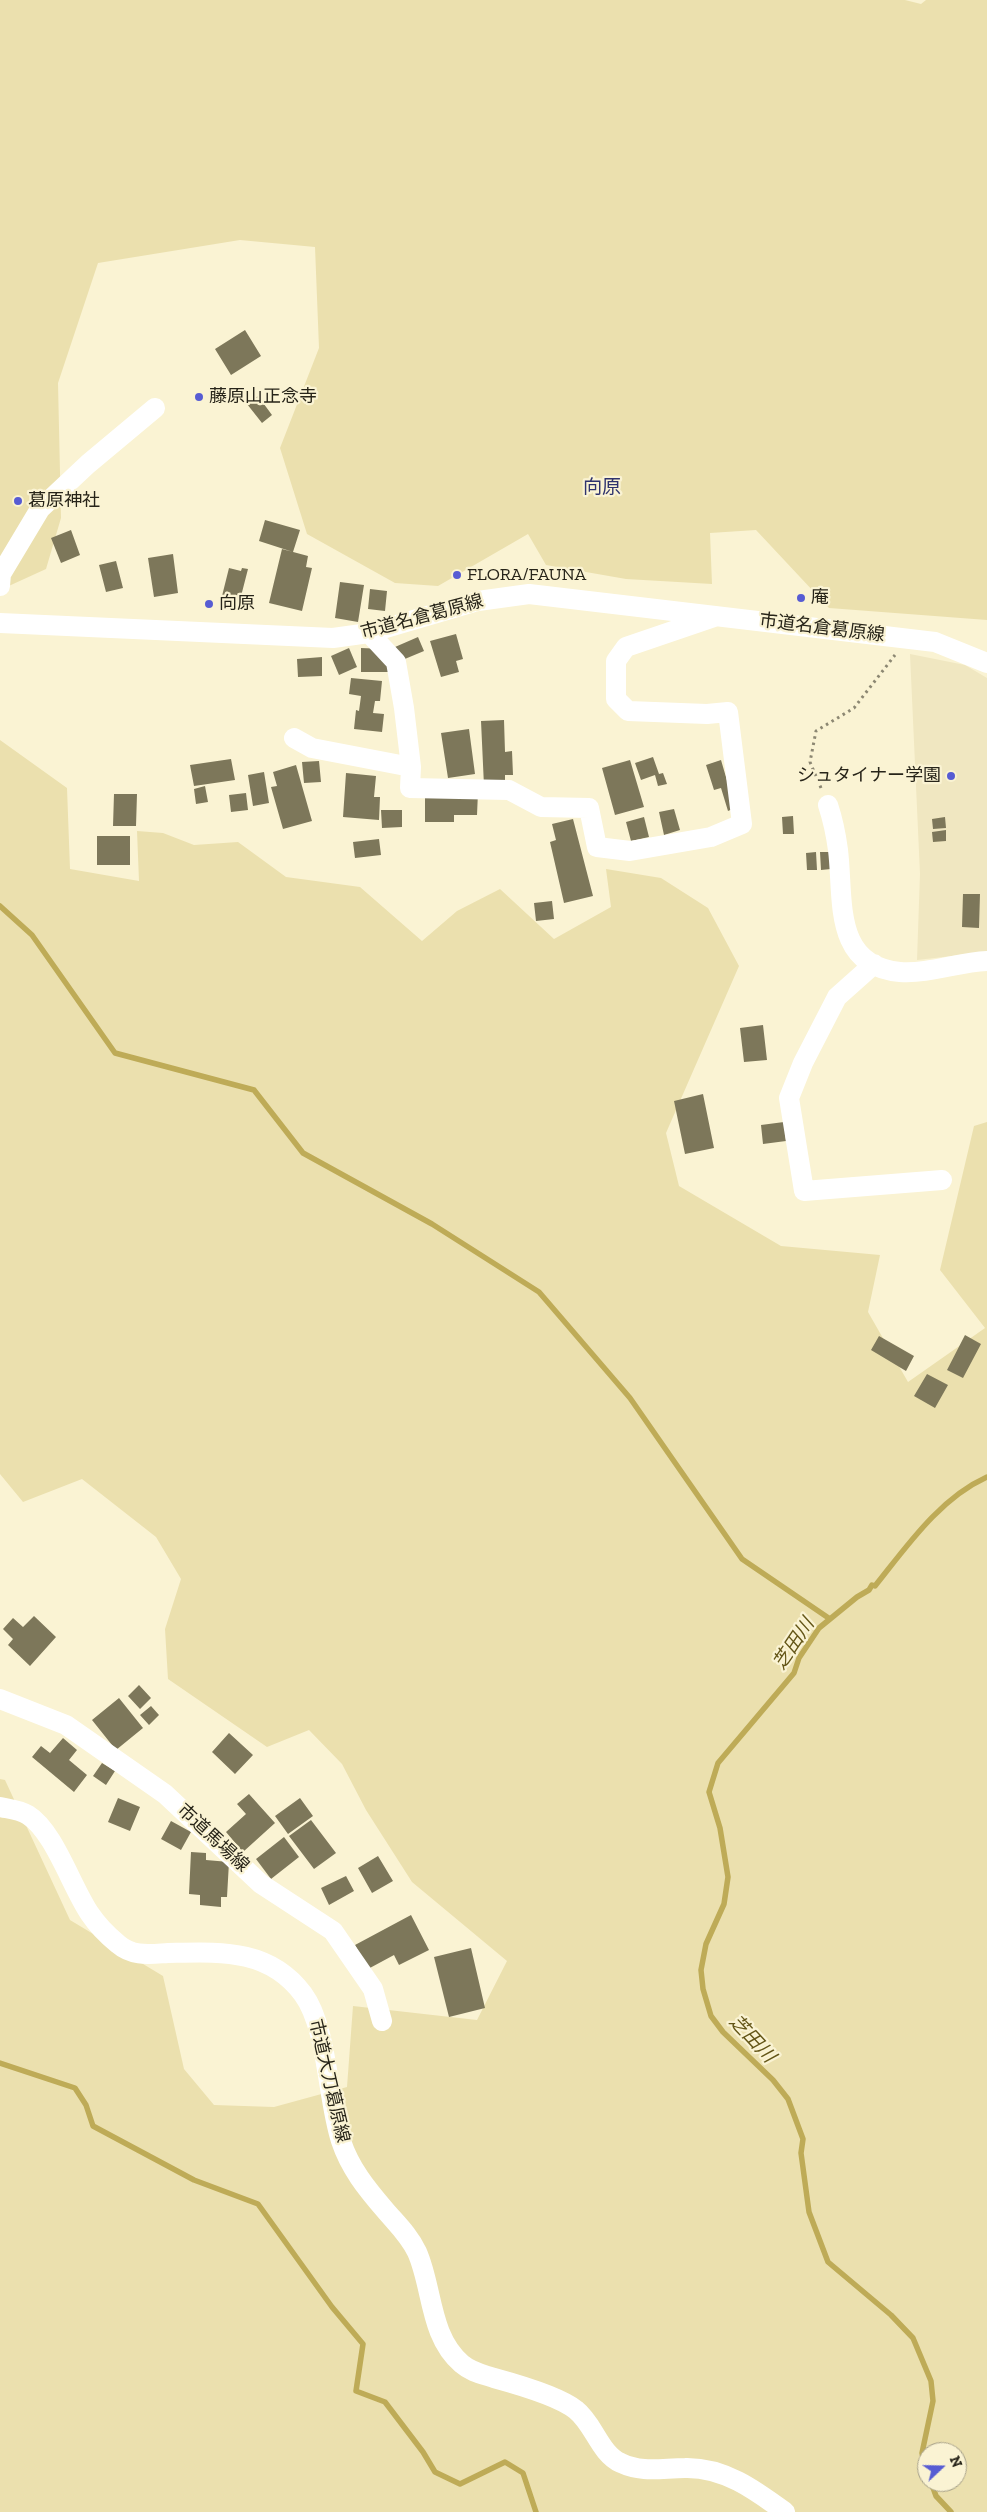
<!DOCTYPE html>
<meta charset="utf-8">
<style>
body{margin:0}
#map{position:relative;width:987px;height:2512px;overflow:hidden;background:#faf3d3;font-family:"Zilla Slab",serif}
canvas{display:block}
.north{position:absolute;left:917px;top:2442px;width:50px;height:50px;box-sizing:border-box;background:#faf3d3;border:1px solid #a6a089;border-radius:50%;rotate:69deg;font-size:14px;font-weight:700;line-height:20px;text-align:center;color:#272419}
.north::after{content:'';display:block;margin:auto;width:18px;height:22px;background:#575cd3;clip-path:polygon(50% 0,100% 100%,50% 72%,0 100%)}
</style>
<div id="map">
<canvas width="987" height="2512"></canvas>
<div class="north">N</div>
</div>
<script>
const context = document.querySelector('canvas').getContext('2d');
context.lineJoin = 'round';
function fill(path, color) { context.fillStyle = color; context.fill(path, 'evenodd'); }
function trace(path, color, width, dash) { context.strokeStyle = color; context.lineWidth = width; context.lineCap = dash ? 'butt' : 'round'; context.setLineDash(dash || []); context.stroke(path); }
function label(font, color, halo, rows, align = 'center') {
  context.font = font + ' "Zilla Slab","Noto Sans JP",serif'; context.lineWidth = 4.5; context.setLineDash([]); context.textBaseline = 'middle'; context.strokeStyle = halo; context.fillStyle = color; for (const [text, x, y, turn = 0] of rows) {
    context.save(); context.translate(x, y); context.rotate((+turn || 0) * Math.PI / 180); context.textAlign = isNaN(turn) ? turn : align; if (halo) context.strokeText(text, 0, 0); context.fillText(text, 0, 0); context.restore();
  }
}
const built = new Path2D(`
 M910,654L965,665L987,678V952L917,960L920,874Z`);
const green = new Path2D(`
 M0,0H905L921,4L926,0H987V620L829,608L756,530L710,533L712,584L626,579L546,565L528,534L438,586L395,583L307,534L280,448L319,348L315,247L240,240L98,263L58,383L61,518L46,569L0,590Z
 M0,740L67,788L70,869L139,881L137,831L163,833L194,845L238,842L286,877L360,887L422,941L457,911L500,889L554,939L611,907L606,869L661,878L708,908L739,966L666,1133L679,1186L781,1246L880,1255L868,1312L908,1382L985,1328L940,1270L974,1126L987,1122V2512H0V1779L5,1780L70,1920L163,1976L184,2069L214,2105L274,2107L347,2087L353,2006L477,2020L507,1961L412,1882L366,1810L342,1764L309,1730L267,1747L168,1679L165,1629L181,1579L156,1537L82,1479L23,1502L0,1474ZM927,2452H957V2482H927Z`);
const stream = new Path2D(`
 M0,906L32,935L115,1053L254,1090L303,1153L432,1224L539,1292L630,1398L742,1559L830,1619
 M0,2063L75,2088L86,2105L93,2126L194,2180L258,2204L332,2307L363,2344L356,2391L385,2402L423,2452L435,2472L460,2484L505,2462L523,2473L536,2512
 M927,2472L922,2453L933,2401L931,2381L913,2338L891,2315L828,2262L809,2212L801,2153L803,2139L788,2099L773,2080L723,2032L711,2016L703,1989L701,1970L706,1944L724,1904L728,1877L720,1828L709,1792L718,1763L794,1673L799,1658L819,1628L857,1597L869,1590L872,1585L875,1586C907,1546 940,1498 987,1477
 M931,2482L936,2496L951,2512`);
const building = new Path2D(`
 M245,330L261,356L231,375L215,349Z
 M258,396L272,415L262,423L247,404Z
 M265,520L300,530L293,552L259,541Z
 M71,530L80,555L61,563L51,538Z
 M282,549L308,556L306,567L312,568L302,611L269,603Z
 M173,554L178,593L154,597L148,558Z
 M116,561L123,588L106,592L99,565Z
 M229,568L241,571L242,568L248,569L239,604L221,600Z
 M340,582L364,585L358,622L335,618Z
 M370,589L387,591L385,611L368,609Z
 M456,634L463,659L456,661L459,672L441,677L430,641Z
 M418,637L424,651L400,661L395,647Z
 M349,648L357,667L339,675L331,656Z
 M361,648L384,649L391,672H361Z
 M322,657V676L298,677L297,659Z
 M351,678L382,681L380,701H375L373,713L384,714L382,732L354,729L356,710L359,711L361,696L349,694Z
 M504,720L505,752L512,751L513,775H505V785L484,786L481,721Z
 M469,729L475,774L448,778L441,733Z
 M653,757L659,774L663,773L667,784L658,786L655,775L641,780L635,763Z
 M231,759L235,780L194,786L190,765Z
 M630,760L644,807L615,815L602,768Z
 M721,760L735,808L728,811L721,788L714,790L706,765Z
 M319,761L321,782L304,783L302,762Z
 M296,765L312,821L283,829L271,787L277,786L273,772Z
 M264,772L269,803L253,806L248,775Z
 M346,773L376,776L374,797H380L379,820L343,817Z
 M205,786L208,802L196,804L194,789Z
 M425,791L478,792L477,815H454V822H425Z
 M246,793L248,810L231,812L229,795Z
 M114,794H137L136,826H113Z
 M674,809L680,830L664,835L659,812Z
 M381,810H402V827L382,828Z
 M793,816L794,834H783L782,817Z
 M644,817L649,837L631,841L626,822Z
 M945,817L946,828L933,829L932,819Z
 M573,819L593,896L564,903L550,842L556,840L552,824Z
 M946,830V841L933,842L932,832Z
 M97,836H130V865H97Z
 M379,839L381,855L355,858L353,842Z
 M816,852L817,870H807L806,853Z
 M820,852H830L831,869L821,870Z
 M963,894H980L979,928L962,927Z
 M552,901L554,919L536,921L534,903Z
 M763,1025L767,1060L744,1062L740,1028Z
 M703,1094L714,1148L685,1154L674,1101Z
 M784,1122L786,1141L763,1144L761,1125Z
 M965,1335L981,1344L963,1378L947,1370Z
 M879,1336L914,1356L906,1371L871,1350Z
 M927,1374L948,1385L935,1408L914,1396Z
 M34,1616L56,1637L30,1666L8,1645L13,1639L3,1629L13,1618L23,1627Z
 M139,1685L151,1698L140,1709L128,1696Z
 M119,1698L143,1728L116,1750L92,1720Z
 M151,1706L159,1715L149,1725L140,1715Z
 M229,1733L253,1755L235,1774L212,1752Z
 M63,1738L77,1750L69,1760L87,1775L74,1792L32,1757L41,1746L50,1753Z
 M102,1763L115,1771L106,1785L93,1776Z
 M249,1794L275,1823L243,1852L226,1832L246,1814L237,1804Z
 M118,1798L140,1807L130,1831L108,1822Z
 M300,1798L313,1816L288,1834L275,1816Z
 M311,1820L336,1853L314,1869L289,1836Z
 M171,1821L191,1832L181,1850L161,1839Z
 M284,1837L299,1857L271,1879L256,1859Z
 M191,1852L206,1853V1860L229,1862L227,1897H221V1907L200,1905V1895L189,1894Z
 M378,1856L393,1881L372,1893L358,1868Z
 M346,1876L354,1891L329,1905L321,1888Z
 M411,1915L429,1950L399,1965L394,1955L368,1969L355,1945Z
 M471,1948L485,2008L449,2017L434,1957Z`);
const path = new Path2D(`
 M821,788L810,762L816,731L854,708L895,655`);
const minor = new Path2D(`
 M0,586L1,574L40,509L88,464L155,408
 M0,623L333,638L369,633L478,601L529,594L935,642L987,663
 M369,633L396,662L404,708L411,767
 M294,738L312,748L411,767L410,788L509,790L541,807L589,808L597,847L630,851L711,837L742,824L728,712L707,714L628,711L616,699V661L626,647L714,617
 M828,805C833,820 836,835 838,850C844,898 832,966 900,972C930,974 958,962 987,961
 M874,964L837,997L803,1063L789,1098L804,1191L942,1180
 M0,1699L66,1725L165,1794L261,1884L333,1931L373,1989L382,2021
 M0,1807C9,1809 20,1810 28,1815C54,1831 72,1888 90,1914C98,1926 107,1935 118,1944C133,1957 150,1954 168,1953C219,1952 269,1948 303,1994C328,2028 327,2098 341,2141C350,2168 366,2188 385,2210C396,2223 409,2235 417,2252C433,2288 429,2336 462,2364C471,2372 482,2374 494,2378C516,2384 559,2396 576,2410C594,2424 600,2454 621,2463C642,2473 662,2468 685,2468C724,2467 755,2490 785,2512`);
const markers = [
 [199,397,5,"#575cd3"],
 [18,501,5,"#575cd3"],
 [457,575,5,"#575cd3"],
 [801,598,5,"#575cd3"],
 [209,604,5,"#575cd3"],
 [951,776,5,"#575cd3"]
];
const poiNames = [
 ["藤原山正念寺",209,397],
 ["葛原神社",28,501],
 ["FLORA/FAUNA",467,575],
 ["庵",811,598],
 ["向原",219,604],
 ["シュタイナー学園",941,776,"right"]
];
const streetNames = [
 ["市道名倉葛原線",422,617,-15],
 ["市道名倉葛原線",822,628,7],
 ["市道馬場線",213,1838,43],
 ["市道大刀葛原線",329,2081,77]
];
const neighbourhoodNames = [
 ["向原",602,488]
];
const waterNames = [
 ["芝田川",794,1644,-56],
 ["芝田川",752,2039,47]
];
fill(built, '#f0e7c1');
fill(green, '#ebe0ae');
trace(stream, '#beab57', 5.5);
fill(building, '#7d775a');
trace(path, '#8c8772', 3, [2.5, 4]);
trace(minor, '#fff', 20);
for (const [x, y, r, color] of markers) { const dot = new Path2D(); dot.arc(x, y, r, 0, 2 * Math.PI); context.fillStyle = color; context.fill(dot); trace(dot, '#faf3d3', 2); }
label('18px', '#272419', '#faf3d3', poiNames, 'left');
label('18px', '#272419', '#faf3d3', streetNames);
label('19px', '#2f336d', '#faf3d3', neighbourhoodNames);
label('italic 19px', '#645617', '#faf3d3', waterNames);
</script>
